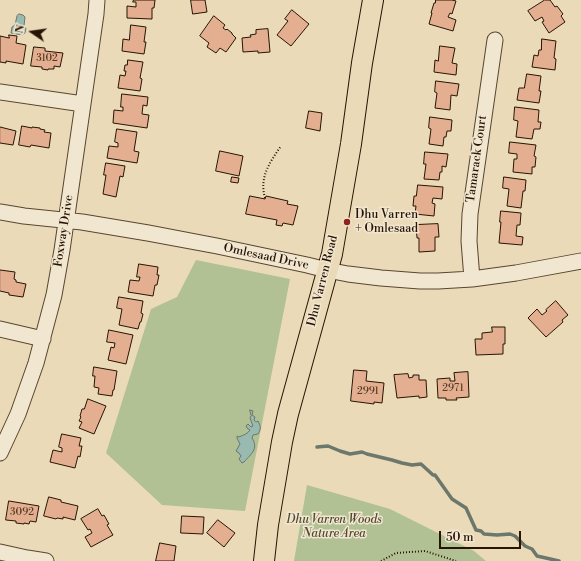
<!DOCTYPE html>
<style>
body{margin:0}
#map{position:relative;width:581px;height:561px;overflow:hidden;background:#eadab8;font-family:"Libre Bodoni",serif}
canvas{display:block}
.north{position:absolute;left:12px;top:12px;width:40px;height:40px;-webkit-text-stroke:3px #f1e7d1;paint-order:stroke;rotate:283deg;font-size:11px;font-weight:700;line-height:16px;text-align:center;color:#281403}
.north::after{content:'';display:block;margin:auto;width:14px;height:18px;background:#281403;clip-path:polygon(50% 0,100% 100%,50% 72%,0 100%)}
.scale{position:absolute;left:439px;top:531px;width:82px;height:18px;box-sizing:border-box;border:2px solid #281403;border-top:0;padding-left:5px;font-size:12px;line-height:14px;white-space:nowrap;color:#281403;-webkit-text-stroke:3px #f1e7d1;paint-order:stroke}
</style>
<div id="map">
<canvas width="581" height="561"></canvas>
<div class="north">N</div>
<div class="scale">50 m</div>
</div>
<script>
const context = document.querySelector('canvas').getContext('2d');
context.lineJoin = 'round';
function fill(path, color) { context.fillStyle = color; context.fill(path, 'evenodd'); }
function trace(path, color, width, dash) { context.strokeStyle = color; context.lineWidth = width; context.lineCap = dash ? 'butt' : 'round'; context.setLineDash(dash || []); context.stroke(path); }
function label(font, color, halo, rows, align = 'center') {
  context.font = font + ' "Libre Bodoni",serif'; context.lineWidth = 3; context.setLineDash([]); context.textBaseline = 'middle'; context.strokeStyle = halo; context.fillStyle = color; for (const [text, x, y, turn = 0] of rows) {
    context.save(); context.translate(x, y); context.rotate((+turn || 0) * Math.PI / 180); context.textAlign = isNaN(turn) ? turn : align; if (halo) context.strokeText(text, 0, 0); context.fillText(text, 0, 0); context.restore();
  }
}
const green = new Path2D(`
 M196,260L290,279L245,511L162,505L106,453L151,309L177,297Z
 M307,485L390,509L474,551L486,561H294Z`);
const water = new Path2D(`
 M19,14L23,15L25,17L24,26L26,28L25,33L23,35L11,33L12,27L15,25L17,16Z
 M250,410L253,411L252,415L255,417L254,420L256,422L258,421C261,427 261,429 258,434L253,435L252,438C259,449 251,454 244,462L242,463L239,459L241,456L239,453L236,451L240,444L237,438V436L239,437C243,435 248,434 250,430L247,428L246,426L248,424L251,427L253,426L250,418L251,416Z`);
const stream = new Path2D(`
 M317,447L328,446L340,451L350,454L362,452L367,454L392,460L402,463L412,465L421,464L433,475H435L452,499L466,508L476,530L481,531L484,534L497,535L510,534L515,536L525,546L532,549L537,556L559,561`);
const building = new Path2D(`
 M134,0H155L154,8H152V19L127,18V6L136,7V2H133Z
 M191,0H205L207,12L193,14Z
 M436,0H452L456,1L452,14L450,13L448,17L456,20L453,31L429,24L432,13H431L434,3H435Z
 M545,0H550L555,7L557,6L563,14L561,16L565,22L549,33L542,22L544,21L542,17L535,21L528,11Z
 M292,10L309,24L291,46L277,35L288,21L285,19Z
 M214,16L225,25L223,28L226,30L227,29L232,33V34L236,38L226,52L220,48L216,53L207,47L209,43L200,36Z
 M131,25L146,27L144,42H146L144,54L122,51L123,39L129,40Z
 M268,29L270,52L258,53V51L243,52L242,38L251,37L250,35L256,34V30Z
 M9,35L17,36L16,43L26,45L23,64L6,61V63L0,62V36L9,38Z
 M542,39L556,41L554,58L556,59L555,70L532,67L534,55L538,56L539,50H541Z
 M440,46L455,48L452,63L457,64L456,75L434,72L435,60L438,61Z
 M34,47L45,48V51L63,53L60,67L54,66V69H48V70L42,69V67L31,66Z
 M128,60L143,62L140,78L142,79L140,91L118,88L120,75L125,76L126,71H124L125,65H127Z
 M527,74L541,76L539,91H541L539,103L517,100L519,88H524Z
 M436,81L459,84L457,96L451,95L450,110L435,108L437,93L435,92Z
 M122,94L148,97L147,106L143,105L142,114L149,115L147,128L113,123L114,110L123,111V107H121Z
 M515,107L539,110L538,122H541L540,129H534L532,139L516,137L518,121L514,120Z
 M309,111L322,113L320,131L306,128Z
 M430,117L452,120L451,131H447L446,137H444L443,146L429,144L431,129L429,128Z
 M22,126L32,128V127L40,128V129L45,130L44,132L51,133L49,148L31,145L30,147L19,145Z
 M0,127L16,131L13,145L0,143Z
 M117,129L137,132L134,151L139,152L137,163L107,158L109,146L118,147V143L115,142Z
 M510,142L536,145L534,156L536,157L535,167H532V174L513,172L514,159H517V154L509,153Z
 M220,151L243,156L239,176L216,171Z
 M425,152L448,154L446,167L442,166V172H440L439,180L424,179L426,164H424Z
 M106,163L125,166L123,177L120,176L116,197L103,194L106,175H104Z
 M232,177L239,178L238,183L231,182Z
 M504,177L526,180L525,191H523L521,208L507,206L509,189L503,188Z
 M418,185L443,187L442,199L433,198L432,203L435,204L434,216L415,214L416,206H413L414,196H416Z
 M250,196L265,199L266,196L288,201L287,204L298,206L293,225L283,223L282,226L276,225L277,220L246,214Z
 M501,211L521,213L520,225H517L516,236L523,237L522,245L499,243L501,222H500Z
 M438,224L439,237H435V251L419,252V238H417L416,225Z
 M139,264L158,267L157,275H159L157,285H155L153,296L128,292L130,280L139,281L140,277H137Z
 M0,270L15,272L14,279L16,280V282L26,284L23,297L9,295V293L0,291Z
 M119,297L143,301L141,313L143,314L141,322H140L138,329L119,325L122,309L117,308Z
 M556,301L568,315L562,320L563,322L546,337L528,318L537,309L542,315L547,311L546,310Z
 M492,327H505V344H503V354L476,355L475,339H482V333L492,332Z
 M109,330L133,335L126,364L108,360L111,347L114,348L115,343L107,342Z
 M94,367L117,371L114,390H113L112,396L98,394L99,388L94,387L95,376H93Z
 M354,370L367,371L366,381L384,383L382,403L374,402V404L351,401Z
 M468,372L469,397L456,398L457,400H446V398H438L437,379L450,378V381H455L454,373Z
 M408,374L409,378L413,377V375H419V380H426L427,397L419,398V396L397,398L394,375Z
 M88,399L106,406L94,434L79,428L82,422L79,421L81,417L80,416L82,409H84Z
 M62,434L81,438L79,446H82L80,457L78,456L75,468L50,462L53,450L62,452V448L59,447Z
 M49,497L61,500V502L78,506L75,520L63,517V519L57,518L56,519L44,516Z
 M9,501L39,506L36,522L30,521L29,524L24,523V524L16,523V521L6,520Z
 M98,509L102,516L104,515L109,524L107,525L113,535L91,547L85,537L92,533L90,529L88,530L81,519Z
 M182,516L204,517L203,534L181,533Z
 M218,520L235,533L224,547L207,533Z
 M160,543L176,546L174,561H156Z`);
const path = new Path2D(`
 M265,198C259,177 270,162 281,146
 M381,561L396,553L425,551L456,561`);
const minor = new Path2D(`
 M0,92L83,104
 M0,212L24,216L82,222L148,233L217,246L307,265L327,270L348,274L381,278L420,281H438L472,279L516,273L581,261
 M472,279L469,241L470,214L495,40
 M0,329L43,339
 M0,453L18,414L36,363L54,295L62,250L85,90L96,14L97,0
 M0,552L27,558L46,561`);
const major = new Path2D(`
 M264,561L268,525L282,442L288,414L332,254L351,144L362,63L373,0`);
const markers = [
 [347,222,4,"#8f2418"]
];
const numberNames = [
 ["3102",47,59],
 ["2971",453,389],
 ["2991",368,392],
 ["3092",22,513]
];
const streetNames = [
 ["Tamarack Court",477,159,-82],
 ["Foxway Drive",64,231,-81],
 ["Omlesaad Drive",266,257,12],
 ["Dhu Varren Road",323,281,-76]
];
const poiNames = [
 ["Dhu Varren",355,215],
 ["+ Omlesaad",355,229]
];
const parkNames = [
 ["Dhu Varren Woods",334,520],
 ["Nature Area",334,534]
];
fill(green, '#b1c194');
fill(water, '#98bab1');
trace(water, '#6b786b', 1);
trace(stream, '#6b786b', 3.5);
fill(building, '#e3af90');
trace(building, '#281403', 1);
trace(minor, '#584630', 17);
trace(major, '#281403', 22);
trace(path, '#281403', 2, [1, 2]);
trace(minor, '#f1e7d1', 15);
trace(major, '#eadab8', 20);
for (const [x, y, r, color] of markers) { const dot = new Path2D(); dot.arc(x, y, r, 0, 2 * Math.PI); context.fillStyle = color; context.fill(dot); trace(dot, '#f1e7d1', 1.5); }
label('10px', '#573b26', null, numberNames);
label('12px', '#281403', '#f1e7d1', streetNames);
label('12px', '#281403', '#f1e7d1', poiNames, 'left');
label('italic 12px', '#51482e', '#f1e7d1', parkNames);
</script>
